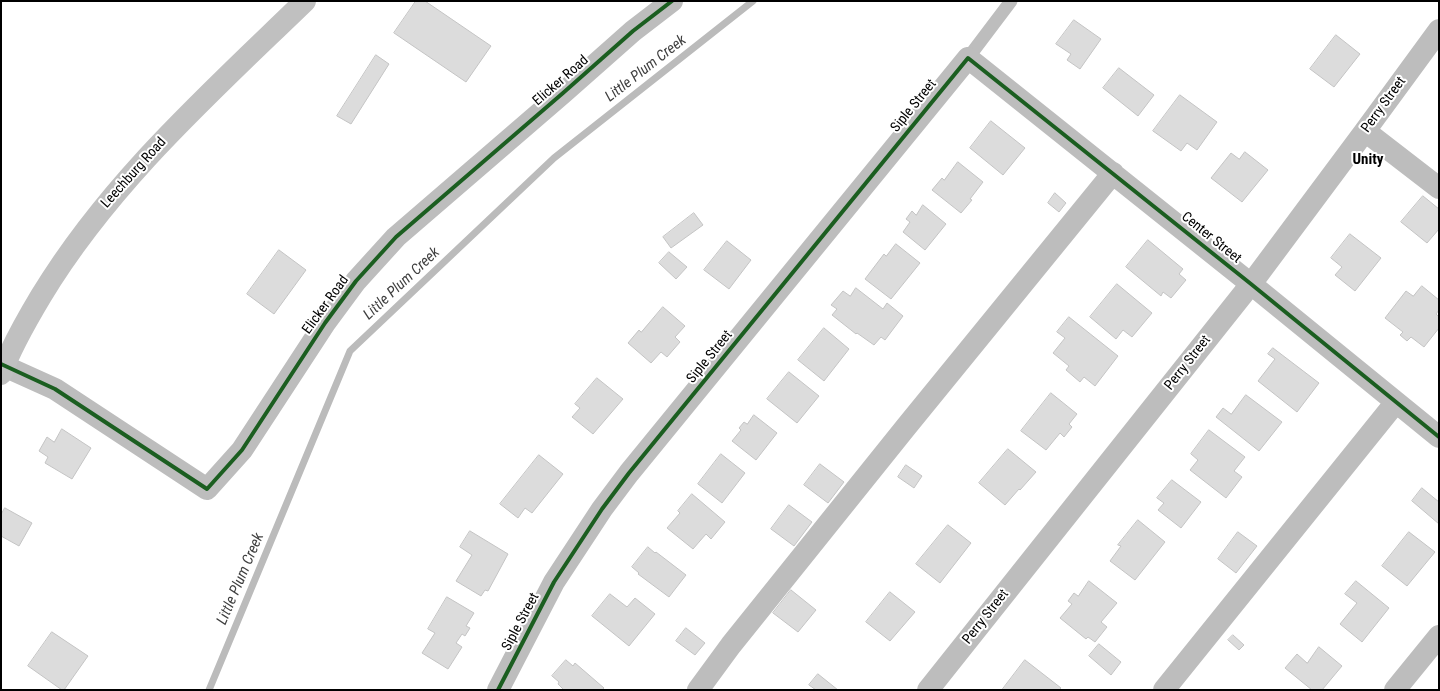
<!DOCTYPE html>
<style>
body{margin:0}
#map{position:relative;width:1440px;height:691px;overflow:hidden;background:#fff;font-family:"Roboto Condensed",sans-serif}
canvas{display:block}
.frame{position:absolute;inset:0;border:2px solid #000;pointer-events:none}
</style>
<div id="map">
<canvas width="1440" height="691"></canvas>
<div class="frame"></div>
</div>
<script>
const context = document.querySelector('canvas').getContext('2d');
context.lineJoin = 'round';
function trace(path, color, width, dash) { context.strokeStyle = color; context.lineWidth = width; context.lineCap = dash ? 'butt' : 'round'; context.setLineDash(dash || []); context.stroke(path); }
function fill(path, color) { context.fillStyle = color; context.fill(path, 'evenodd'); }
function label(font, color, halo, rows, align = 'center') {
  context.font = font + ' "Roboto Condensed",sans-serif'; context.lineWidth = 4; context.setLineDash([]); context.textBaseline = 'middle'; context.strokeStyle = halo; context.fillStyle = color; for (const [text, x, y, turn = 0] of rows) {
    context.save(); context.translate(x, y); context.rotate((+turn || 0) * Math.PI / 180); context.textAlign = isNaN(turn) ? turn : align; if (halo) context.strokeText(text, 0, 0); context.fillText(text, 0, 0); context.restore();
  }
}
const stream = new Path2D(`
 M209,690L350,351L554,158L753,1`);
const building = new Path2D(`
 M416,1H425L491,46L466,82L394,33Z
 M1074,20L1101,39L1080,69L1067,60L1071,54L1056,44Z
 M1336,35L1360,54L1334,87L1310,69Z
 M376,55L389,64L351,124L337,116Z
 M1119,68L1154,95L1138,116L1103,88Z
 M1180,95L1217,122L1197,150L1187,143L1181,151L1153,131Z
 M991,121L1025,148L1003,175L970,148Z
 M1245,152L1268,170L1242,202L1211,178L1231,153L1239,159Z
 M958,162L983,182L970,199L972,200L961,213L932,190L942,178L944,180Z
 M1055,193L1066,203L1059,212L1048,203Z
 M1423,196L1439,209V229L1427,243L1401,222Z
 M923,205L946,224L925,250L903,232L910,222L906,219L912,211L916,215Z
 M694,213L703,225L671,248L663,237Z
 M1350,234L1381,258L1355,291L1335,275L1342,267L1331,258Z
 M1148,240L1183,269L1179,274L1186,280L1171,298L1163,292L1161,296L1126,267Z
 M727,241L751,260L729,289L704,270Z
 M896,244L920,263L891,299L865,279L884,254L886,256Z
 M279,250L306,270L274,314L247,294Z
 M669,252L687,267L676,279L659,263Z
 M1117,284L1152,313L1132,337L1123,330L1116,339L1090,317Z
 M1422,286L1439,300V310L1436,314L1439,317V328L1424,347L1411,337L1407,341L1400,335L1403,332L1385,318L1406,291L1413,296Z
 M856,288L883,309L887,303L903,316L885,340L881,337L874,345L857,333L856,334L832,315L837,309L831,305L843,291L850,296Z
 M663,307L685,326L675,337L680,342L667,357L661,352L651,363L628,343L639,330L641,332Z
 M1069,317L1118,356L1095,386L1084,377L1080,382L1066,370L1069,366L1053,353L1065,338L1057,332Z
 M824,328L849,349L824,381L798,360Z
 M1273,348L1319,383L1297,412L1258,381L1275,359L1268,354Z
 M789,372L819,396L797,423L767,399Z
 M597,378L623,399L593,434L572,417L580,408L575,404Z
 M1051,393L1077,414L1069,424L1072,427L1064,437L1060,433L1046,450L1021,431Z
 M1246,395L1282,422L1259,451L1216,417L1223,408L1231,414Z
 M754,415L777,433L756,460L732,441L741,430L739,428L744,422L747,424Z
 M62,429L91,448L72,479L45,463L48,457L39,451L47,437L54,442Z
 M1209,430L1245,457L1234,471L1242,477L1226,498L1190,470L1198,460L1191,454Z
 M1008,449L1036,472L1020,490L1019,489L1005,505L979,483Z
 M721,454L745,473L722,503L698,484Z
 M539,455L563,474L532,513L525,508L518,518L500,504Z
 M820,464L844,482L828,503L804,485Z
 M906,465L922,476L914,488L898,477Z
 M1172,480L1201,502L1181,528L1158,510L1164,503L1157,498Z
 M1422,488L1439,502V524L1412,501Z
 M692,494L725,522L711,539L706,534L693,549L667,528L680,513L678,511Z
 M789,505L812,522L794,546L771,529Z
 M5,508L32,523L19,546L1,536V515Z
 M1138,520L1165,542L1135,580L1110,561L1121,546L1118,545Z
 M948,525L971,543L940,583L916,564Z
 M470,531L508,554L488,591L485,590L481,596L456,581L472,555L460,547Z
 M1238,532L1257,546L1236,573L1218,559Z
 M1409,532L1435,552L1407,586L1382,566Z
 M648,547L655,553L656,552L686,575L669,597L638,574L639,573L632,567Z
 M1089,581L1117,603L1101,622L1107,627L1095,642L1088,637L1086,639L1060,618L1072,604L1068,601L1074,593L1078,596Z
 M1356,581L1389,608L1362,642L1340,624L1357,603L1345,594Z
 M791,590L816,610L798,632L773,613Z
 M890,592L915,612L890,641L866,622Z
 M610,594L627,607L635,598L655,614L629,646L592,616Z
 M447,597L474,613L466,626L470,628L465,636L462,634L456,643L462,647L448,669L422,653L435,633L428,629Z
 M686,628L705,643L695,655L676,641Z
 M52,632L88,656L64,690H62L28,666Z
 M1233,635L1244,645L1239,650L1228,640Z
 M1099,644L1121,662L1111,675L1089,656Z
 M1319,647L1342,666L1322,690H1312L1285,668L1297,654L1307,663Z
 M566,660L573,666L575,663L604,688L602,690H564L558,684L559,682L552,676Z
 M1025,660L1061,688L1059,690H1002Z
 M818,674L838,690H816L809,685Z`);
const lane = new Path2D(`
 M968,58L1011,1`);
const street = new Path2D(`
 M1365,131L1439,188
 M4,366L55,389L207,489L242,450L325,323L356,281L396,237L563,93L633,31L672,1
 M498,690L554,582L602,509L629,473L968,58L1251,284L1439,437
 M698,690L731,645L906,427L1113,173
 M928,690L1251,284L1365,131L1439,30
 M1164,690L1396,402
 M1395,690L1439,636`);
const secondary = new Path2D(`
 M1,374C11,347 26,321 41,296C110,182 210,93 305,1`);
const cycleway = new Path2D(`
 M1,364L55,389L207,489L242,450L325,323L356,281L396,237L563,93L633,31L672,1
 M498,690L554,582L602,509L629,473L968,58L1251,284L1439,437`);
const streetNames = [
 ["Elicker Road",561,81,-41],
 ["Perry Street",1384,105,-54],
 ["Siple Street",914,106,-51],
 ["Leechburg Road",134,173,-48],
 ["Center Street",1211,238,39],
 ["Elicker Road",326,305,-54],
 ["Siple Street",710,357,-51],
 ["Perry Street",1188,363,-52],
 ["Perry Street",986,617,-52],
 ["Siple Street",521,622,-62]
];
const waterNames = [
 ["Little Plum Creek",646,69,-38],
 ["Little Plum Creek",402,284,-43],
 ["Little Plum Creek",241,579,-67]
];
const neighbourhoodNames = [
 ["Unity",1368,160]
];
trace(stream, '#bbb', 7);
fill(building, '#dcdcdc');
trace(building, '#c4c4c4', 1);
trace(lane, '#bdbdbd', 13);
trace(street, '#bdbdbd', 22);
trace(secondary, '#c0c0c0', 22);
trace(cycleway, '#1b5e20', 4);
label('14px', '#000', '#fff', streetNames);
label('italic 15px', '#3f3f3f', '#fff', waterNames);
label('bold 15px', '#000', '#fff', neighbourhoodNames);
</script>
